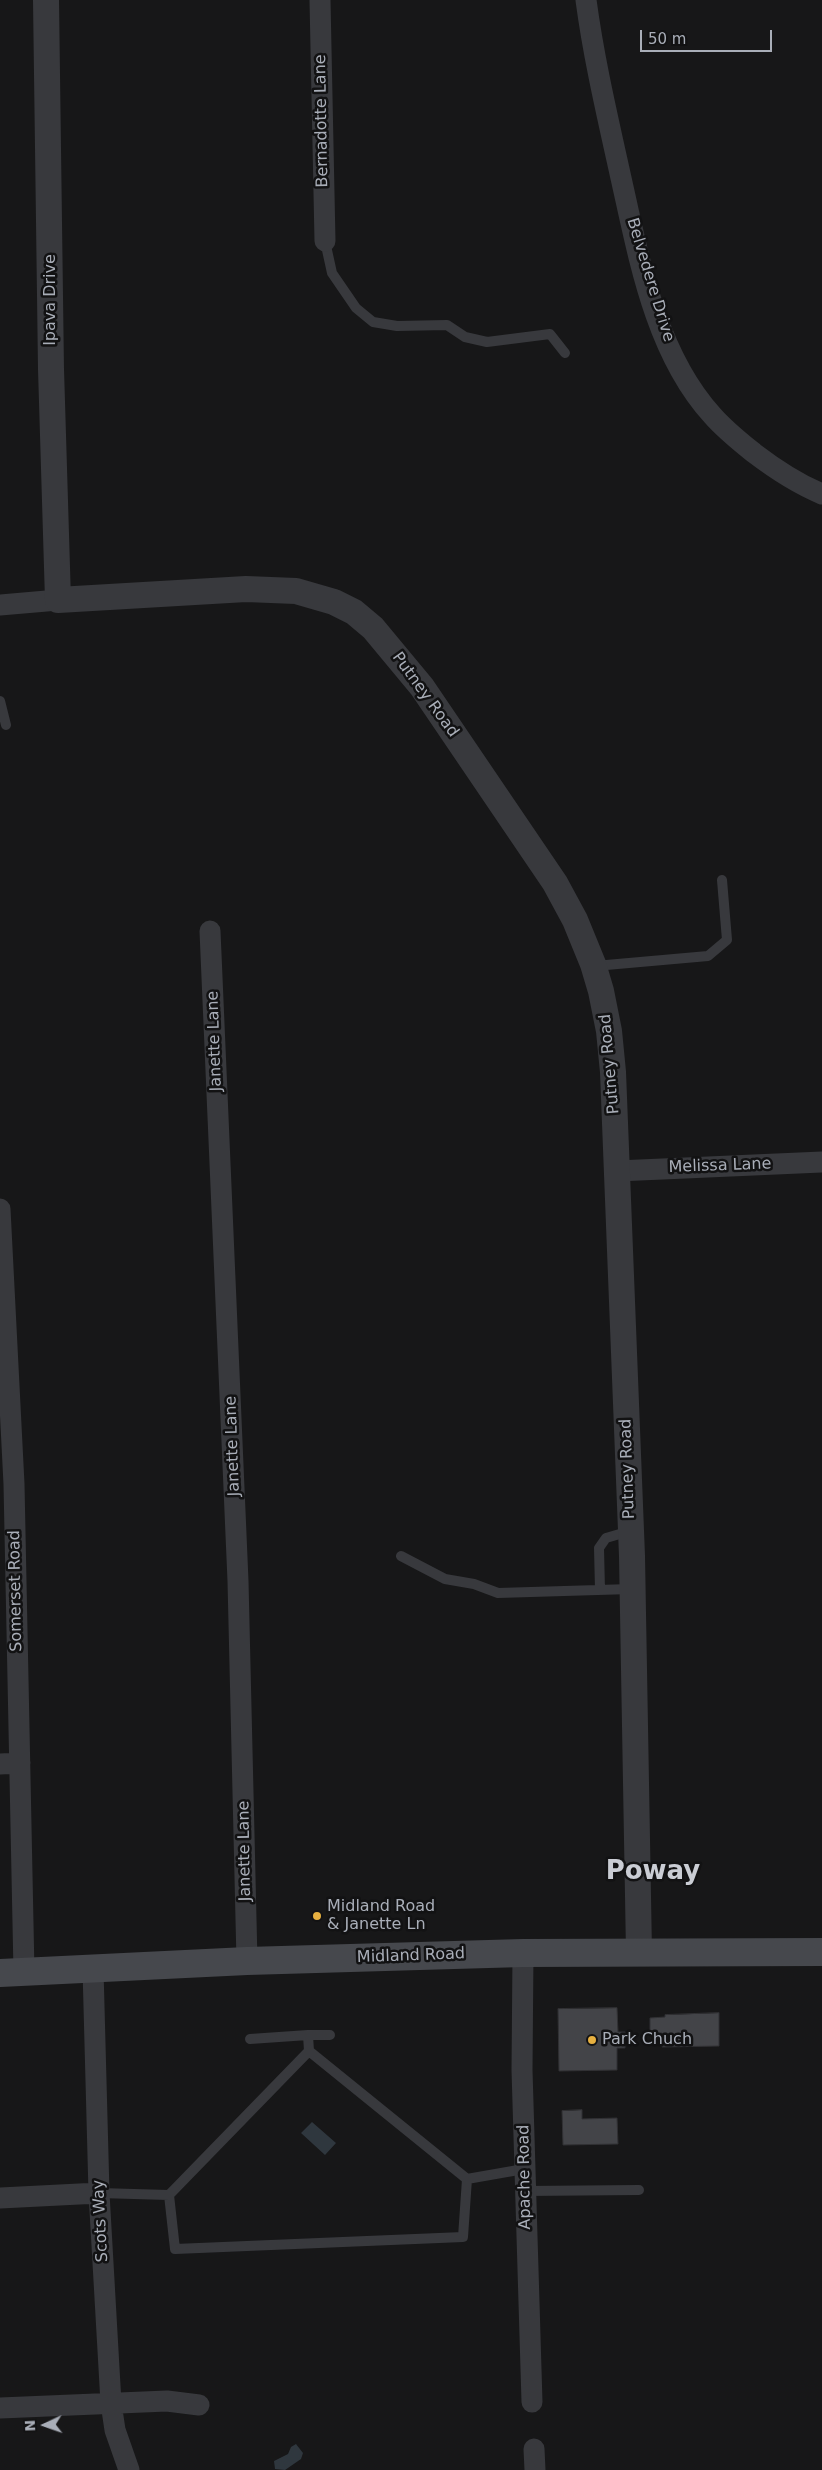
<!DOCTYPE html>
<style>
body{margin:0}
#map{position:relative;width:822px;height:2470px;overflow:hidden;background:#171718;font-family:"DejaVu Sans",sans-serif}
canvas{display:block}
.north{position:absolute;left:20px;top:2400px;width:50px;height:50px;-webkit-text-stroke:4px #121213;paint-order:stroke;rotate:267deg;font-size:14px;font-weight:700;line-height:20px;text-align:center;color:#a9aeb8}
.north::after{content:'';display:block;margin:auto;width:18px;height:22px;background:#a9aeb8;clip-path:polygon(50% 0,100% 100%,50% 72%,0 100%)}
.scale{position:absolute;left:640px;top:30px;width:132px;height:22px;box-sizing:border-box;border:2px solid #a9aeb8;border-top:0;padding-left:6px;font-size:15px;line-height:18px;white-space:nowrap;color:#a9aeb8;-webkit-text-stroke:4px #121213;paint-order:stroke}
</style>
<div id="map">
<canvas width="822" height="2470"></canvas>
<div class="north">N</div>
<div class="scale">50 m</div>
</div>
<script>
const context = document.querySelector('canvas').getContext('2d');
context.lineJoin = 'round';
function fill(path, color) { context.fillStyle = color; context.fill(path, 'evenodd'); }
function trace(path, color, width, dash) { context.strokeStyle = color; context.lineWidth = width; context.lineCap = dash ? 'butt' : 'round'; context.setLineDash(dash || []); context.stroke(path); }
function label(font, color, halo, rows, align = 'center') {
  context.font = font + ' "DejaVu Sans",sans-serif'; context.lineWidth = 5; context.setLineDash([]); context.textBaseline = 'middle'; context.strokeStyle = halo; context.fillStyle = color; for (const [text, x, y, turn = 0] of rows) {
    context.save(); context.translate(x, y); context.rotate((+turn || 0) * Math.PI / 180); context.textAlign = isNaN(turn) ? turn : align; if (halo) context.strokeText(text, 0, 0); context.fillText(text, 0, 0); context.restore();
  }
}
const water = new Path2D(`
 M312,2122L336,2143L325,2155L301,2133Z
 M296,2444L303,2453L301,2459L285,2470L275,2469L274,2461L288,2454L291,2447Z`);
const building = new Path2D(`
 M617,2008L618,2032H625V2048H617V2070L559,2071L558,2009Z
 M719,2013V2046L662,2047V2033H650V2018L665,2017V2015Z
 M582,2110V2119L617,2118L618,2144L563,2145L562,2111Z`);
const service = new Path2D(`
 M325,241L332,273L356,308L373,322L397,326L447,325L465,337L487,342L550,334L565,353
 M0,701L6,725
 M595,966L708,956L727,940L722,880
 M401,1556L445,1579L474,1584L498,1593L631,1589
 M600,1590L599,1548L606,1538L630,1531
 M308,2035H330
 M250,2039L308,2035L309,2051
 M525,2191L639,2190
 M99,2193L169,2195L175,2249L463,2237L467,2179L524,2169
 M169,2195L309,2051L467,2179`);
const minor = new Path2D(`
 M320,0L325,241
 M586,0C594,60 608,119 621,178C639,258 655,352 712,415C725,430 739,441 754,453C775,469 798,484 822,494
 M0,605L58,600
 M210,931L238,1581L247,1961
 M617,1171L822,1162
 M0,1209L14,1484L24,1972
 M0,1764L20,1763
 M523,1953L522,2070L532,2402
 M93,1969L99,2193L111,2403L115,2430L129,2470
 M0,2198L99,2193
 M0,2408L167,2401L199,2405
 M534,2449L535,2470`);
const tertiary = new Path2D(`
 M46,0L51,369L58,600L246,589L296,591L334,602L354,612L373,628L422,687L555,883L575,920L593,964L601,991L609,1031L613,1072L632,1556L639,1952`);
const secondary = new Path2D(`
 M0,1973L247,1961L523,1953L822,1952`);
const markers = [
 [317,1916,5,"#e7b040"],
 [592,2040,5,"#e7b040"]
];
const streetNames = [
 ["Bernadotte Lane",322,121,-91],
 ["Belvedere Drive",650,280,73],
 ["Ipava Drive",51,300,-90],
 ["Putney Road",425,695,54],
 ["Janette Lane",215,1041,-92],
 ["Putney Road",610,1064,-95],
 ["Melissa Lane",720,1166,-2],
 ["Janette Lane",233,1446,-92],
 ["Putney Road",628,1469,-92],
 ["Somerset Road",16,1591,-91],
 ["Janette Lane",245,1851,-91],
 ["Midland Road",411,1956,-2],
 ["Apache Road",525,2177,-91],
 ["Scots Way",101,2221,-93]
];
const poiNames = [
 ["Midland Road",327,1907],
 ["& Janette Ln",327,1925],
 ["Park Chuch",602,2040]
];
const townNames = [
 ["Poway",653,1872]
];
fill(water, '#2f373e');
fill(building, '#434448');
trace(building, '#313134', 1);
trace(service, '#38393d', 10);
trace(minor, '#38393d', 21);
trace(tertiary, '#38393d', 26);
trace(secondary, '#46484d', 28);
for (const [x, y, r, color] of markers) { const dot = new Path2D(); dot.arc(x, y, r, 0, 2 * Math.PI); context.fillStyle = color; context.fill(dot); trace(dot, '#121213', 2); }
label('16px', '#a9aeb8', '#121213', streetNames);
label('16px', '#a9aeb8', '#121213', poiNames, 'left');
label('bold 26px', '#cacdd4', '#121213', townNames);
</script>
